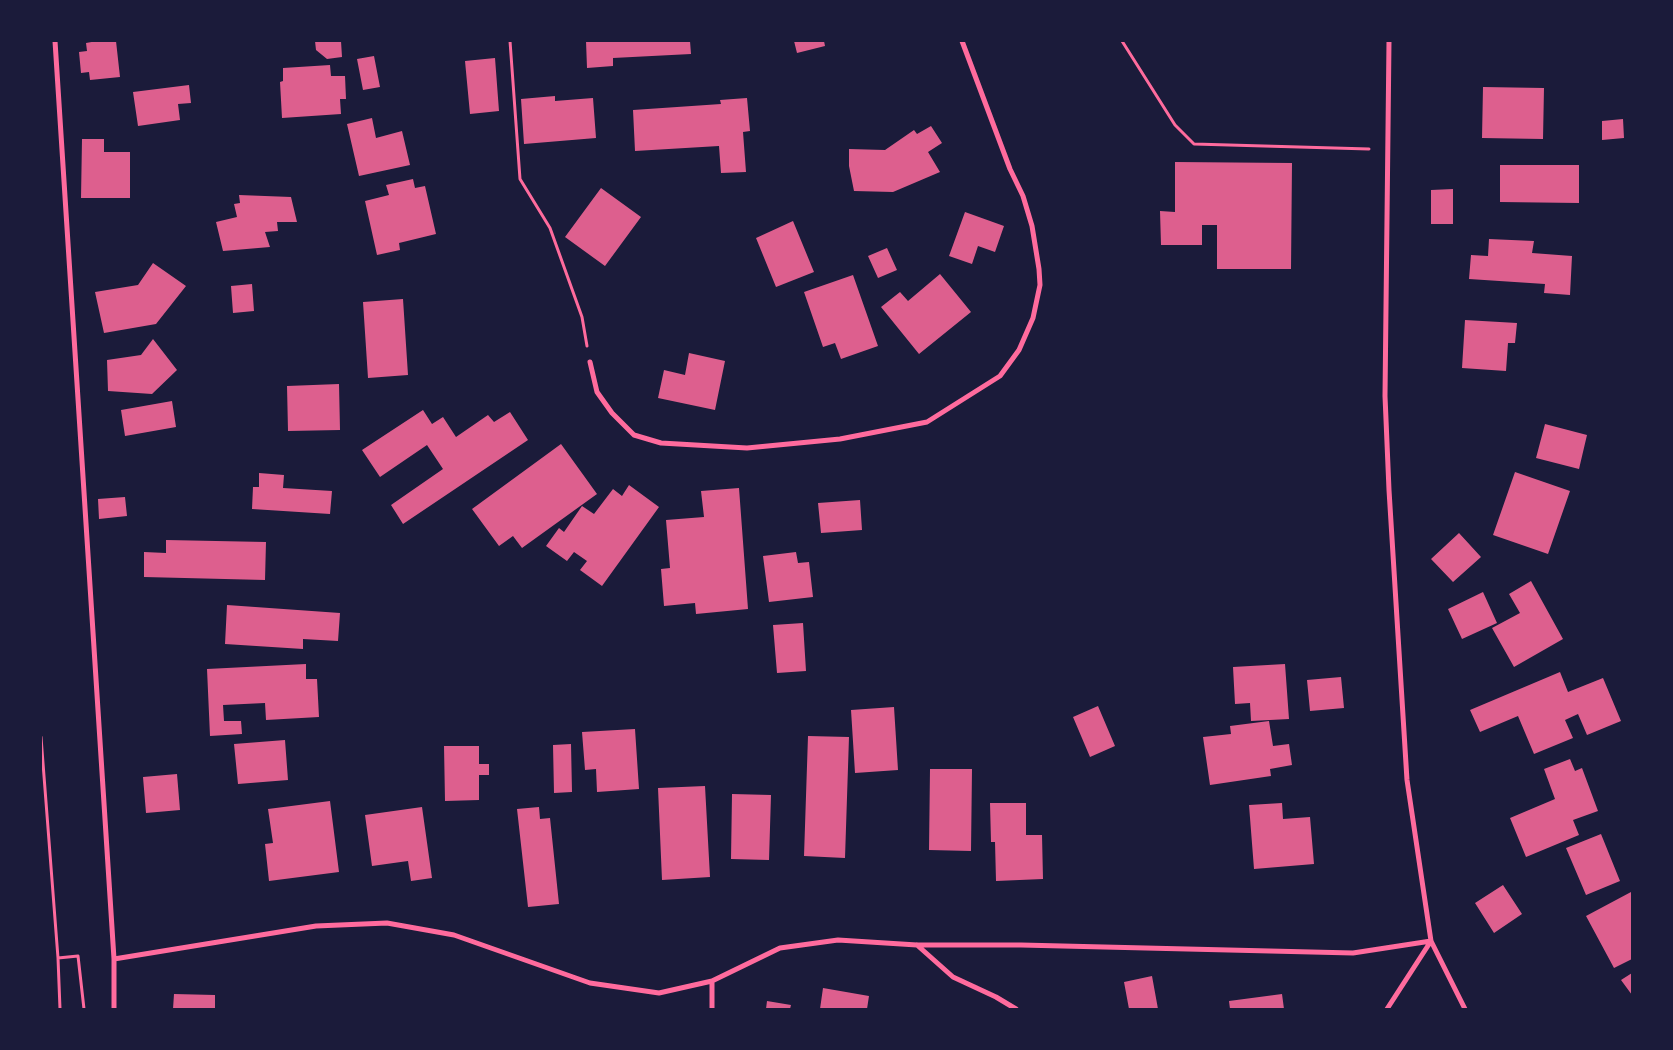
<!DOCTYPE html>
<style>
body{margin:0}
#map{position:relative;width:1673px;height:1050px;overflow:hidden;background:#1b1b3a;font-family:Barlow,sans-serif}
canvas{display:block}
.frame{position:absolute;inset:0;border:42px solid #1b1b3a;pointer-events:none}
</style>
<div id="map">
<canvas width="1673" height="1050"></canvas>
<div class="frame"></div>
</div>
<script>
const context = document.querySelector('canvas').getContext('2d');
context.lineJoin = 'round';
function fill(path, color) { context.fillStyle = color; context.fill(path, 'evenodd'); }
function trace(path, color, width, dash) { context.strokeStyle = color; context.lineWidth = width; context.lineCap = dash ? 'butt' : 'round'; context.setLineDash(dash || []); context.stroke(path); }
const building = new Path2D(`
 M97,41H116L120,77L90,80L89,72L81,73L79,52L87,51L86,43Z
 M315,41H341L342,57L327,59L316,50Z
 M586,41H690L691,54L613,58V66L587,68Z
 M794,41H824L825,46L797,53Z
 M374,56L380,87L363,90L357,59Z
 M495,58L499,111L470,114L465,61Z
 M330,65L331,76H345L346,99H340L341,114L282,118L280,82L283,81V68Z
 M189,85L191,103L178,104L180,120L138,126L133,92Z
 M1483,87L1544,88L1543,139L1482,138Z
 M555,96V101L593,98L596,138L524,144L521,99Z
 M747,98L750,131L743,132L746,172L721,173L719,146L635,151L633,110L721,104L720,100Z
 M372,118L376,138L402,131L410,165L359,176L347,124Z
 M1623,119L1624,138L1602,140V121Z
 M931,126L942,143L928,152L940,172L893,192L854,191L849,166V149L885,150L914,130L917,134Z
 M82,139H104V152H130V198H81Z
 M1175,162L1292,163L1291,269H1217V225H1202V245H1161L1160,211L1175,212Z
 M1500,165H1579V203L1500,202Z
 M413,179L415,188L425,186L436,234L399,243L400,250L377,255L365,201L389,195L386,185Z
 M601,188L641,217L605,266L565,237Z
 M1453,189V224H1431V190Z
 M239,195L291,197L297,222H277L278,231L265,232L270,247L223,251L216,222L237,217L234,204L240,203Z
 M965,212L1004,226L995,252L978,246L972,264L949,256Z
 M793,221L814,272L776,287L756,238Z
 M1489,239L1534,241L1532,253L1572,256L1570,295L1544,293L1545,284L1469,279L1471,255L1488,256Z
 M887,248L897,270L878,278L868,256Z
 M153,263L186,286L156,324L104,333L95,292L138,285Z
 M940,274L971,312L919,354L881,307L900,292L908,301Z
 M853,275L878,346L841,359L835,343L823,347L804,292Z
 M252,284L254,311L233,313L231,286Z
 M403,299L408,375L368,378L363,302Z
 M1465,320L1517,323L1515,343H1508L1506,371L1462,368Z
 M153,339L177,370L152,394L108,391L107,360L141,355Z
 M689,353L725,361L715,410L658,398L664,370L685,375Z
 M339,384L340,430L288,431L287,386Z
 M172,401L176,427L125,436L121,410Z
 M423,410L432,424L443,417L456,437L488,415L494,422L510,412L528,440L403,524L391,505L443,469L427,445L380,477L362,450Z
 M1545,424L1587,435L1579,469L1536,458Z
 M561,444L597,494L522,548L513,536L499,546L472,509Z
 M1515,472L1570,491L1548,554L1493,535Z
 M259,473L284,475L283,488L332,491L330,514L252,509L253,487H259Z
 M629,485L659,507L602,586L580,570L587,561L574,552L567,561L546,546L559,528L564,532L582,506L594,514L613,489L622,496Z
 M739,488L748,609L696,614L695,603L664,606L661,569L670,568L666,520L704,517L701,491Z
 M125,497L127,516L99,519L98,499Z
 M860,500L862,530L821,533L818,503Z
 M1459,533L1481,557L1453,582L1431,559Z
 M166,540L266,542L265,580L144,577V552L166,553Z
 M796,552L798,563L809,562L813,597L769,602L763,556Z
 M1531,581L1563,639L1514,667L1492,628L1520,613L1509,594Z
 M1483,592L1497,623L1462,639L1448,609Z
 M227,605L340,613L338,641L303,639V649L225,644Z
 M803,623L806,671L777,673L773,625Z
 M306,664V679H317L319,717L266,720L265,703L223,705L224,721H241L242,734L210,736L207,669Z
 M1285,664L1289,719L1251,721L1250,703L1235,704L1233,667Z
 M1560,672L1568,692L1603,678L1621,721L1587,735L1578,714L1565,720L1573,738L1534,754L1518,716L1480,732L1470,710Z
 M1341,677L1344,708L1310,711L1307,680Z
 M1098,706L1115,746L1090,757L1073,717Z
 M894,707L898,770L855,773L851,710Z
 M1269,721L1273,746L1289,744L1292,765L1270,769L1271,776L1210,785L1203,737L1231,734L1230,726Z
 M635,729L639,789L597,792L596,769L585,770L582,732Z
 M808,736L849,737L845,858L804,856Z
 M285,740L288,780L238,784L234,744Z
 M571,744L572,792L554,793L553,745Z
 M444,746H479V764H489V775H479V800L445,801Z
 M1570,759L1575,771L1582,768L1598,811L1573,820L1579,835L1526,857L1510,818L1555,799L1544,769Z
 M930,769H972L971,851L929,850Z
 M177,774L180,810L146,813L143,777Z
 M705,786L710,877L662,880L658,788Z
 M732,794L771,795L769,860L731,859Z
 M330,801L339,872L269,881L265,844L273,843L268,809Z
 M990,803H1026V835H1042L1043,879L996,881L995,842H991Z
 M1282,803L1283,819L1310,817L1314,864L1254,869L1249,805Z
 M422,807L432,878L411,881L408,861L372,866L365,815Z
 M539,807L540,819L550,818L559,904L528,907L517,809Z
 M1601,834L1620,881L1586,895L1566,848Z
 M1503,885L1522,914L1494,933L1475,903Z
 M1631,892L1632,959L1614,968L1586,916Z
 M1632,973V995L1621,980Z
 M1152,976L1158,1009H1129L1124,982Z
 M823,988L869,996L867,1009H820Z
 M174,994L215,995V1009H173Z
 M1282,994L1284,1009H1230L1229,1001Z
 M767,1001L791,1005L790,1009H766Z`);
const path = new Path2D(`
 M510,41L520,179L550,228L582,317L587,346
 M1122,41L1175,125L1194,144L1369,149
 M41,737L58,958L60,1009
 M58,958L78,956L84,1009`);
const minor = new Path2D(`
 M55,41L114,959V1009
 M1389,41L1385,396L1389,490L1407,780L1431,941L1465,1009
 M590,362L597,392L612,413L634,435L661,443L747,448L840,439L927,422L1000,376L1019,350L1033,318L1040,285L1039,269L1032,226L1023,196L1010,169L962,41
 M917,945L953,977L996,997L1016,1009
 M114,959L316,926L387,923L454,935L590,983L659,993L712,981L780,948L838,940L917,945H1021L1353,953L1431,941
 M712,981V1009
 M1387,1009L1431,941`);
fill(building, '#dd5f8e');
trace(path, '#ff6b9d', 3);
trace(minor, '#ff6b9d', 5);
</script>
